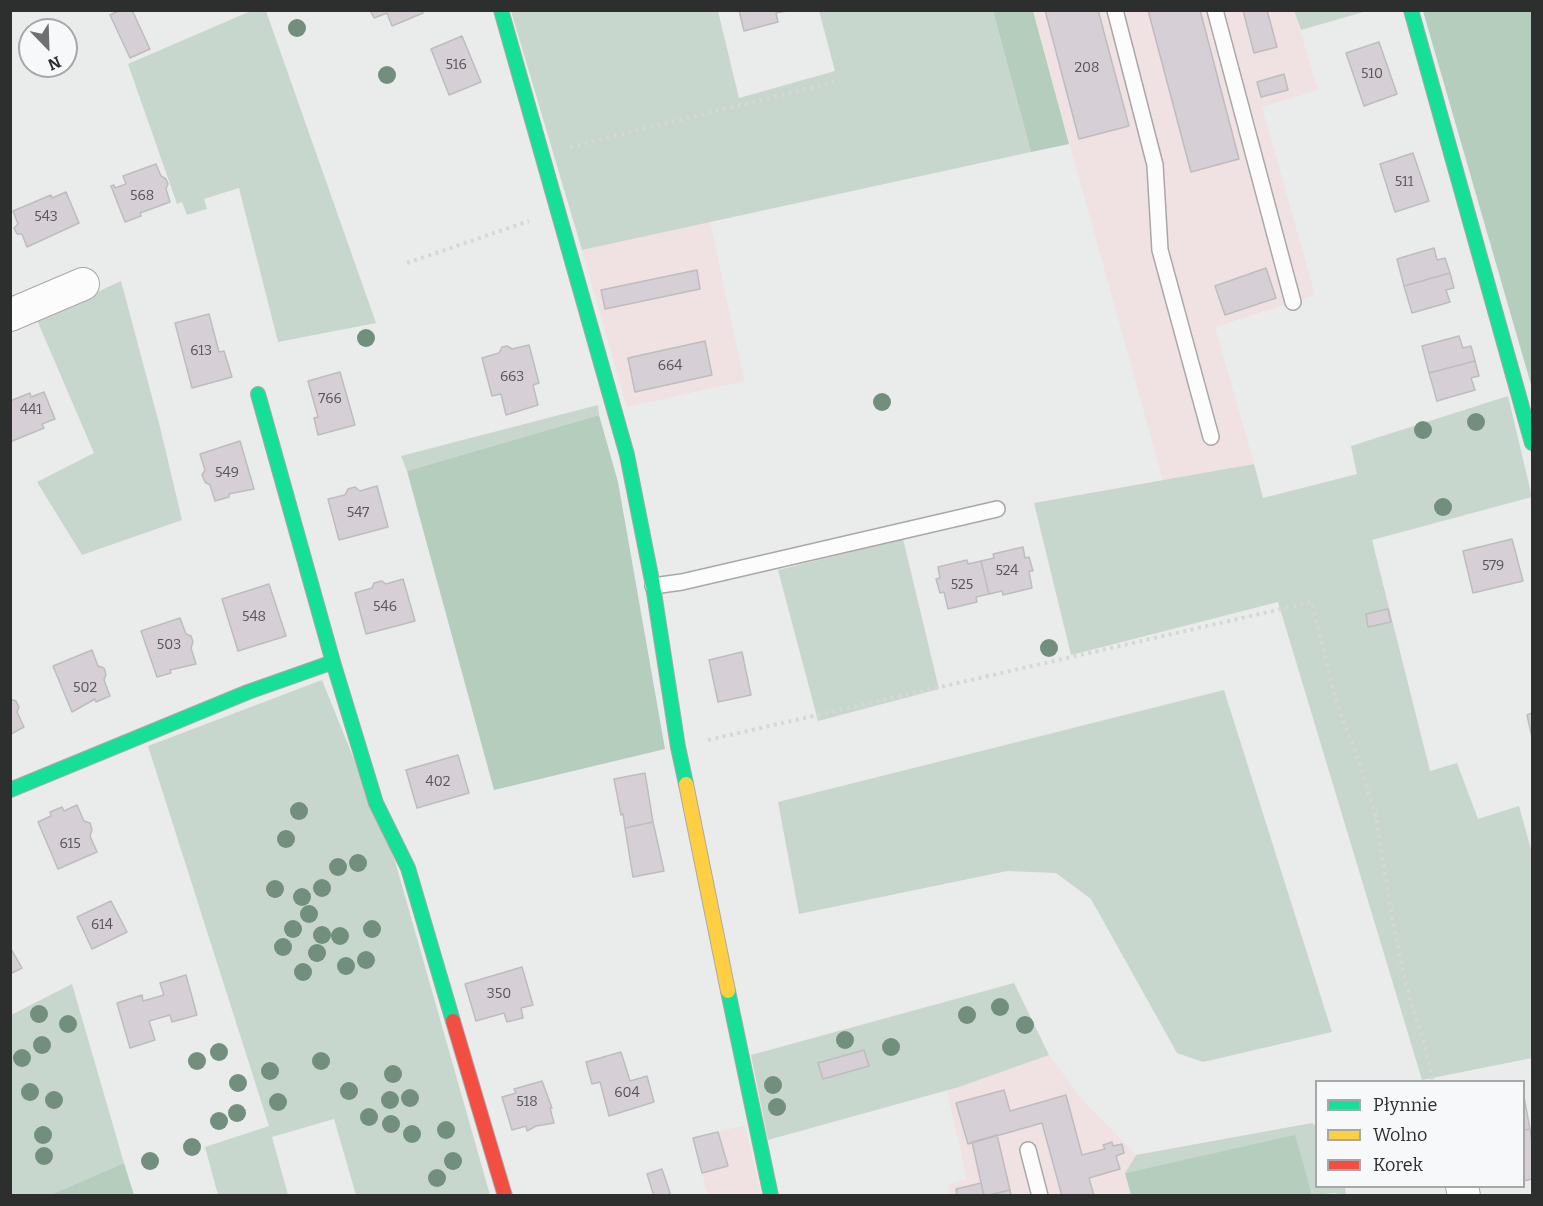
<!DOCTYPE html>
<meta charset="utf-8">
<style>
body{margin:0}
#map{position:relative;width:1543px;height:1206px;overflow:hidden;background:#eaebeb;font-family:Bitter,serif}
canvas{display:block}
.frame{position:absolute;inset:0;border:12px solid #2d2e2e;pointer-events:none}
.legend{position:absolute;left:1315px;top:1080px;width:210px;height:108px;box-sizing:border-box;background:#f6f8fa;border:2px solid #a6a7a8;margin:0;padding:8px 10px;list-style:none;font-size:18px;color:#2d2e2e}
.legend li{display:flex;align-items:center;gap:12px;height:30px}
.legend b{width:30px;border:2px solid #a6a7a8}
.north{position:absolute;left:18px;top:18px;width:60px;height:60px;box-sizing:border-box;background:#f6f8fa;border:2px solid #a6a7a8;border-radius:50%;rotate:157deg;font-size:16px;font-weight:700;line-height:24px;text-align:center;color:#2d2e2e}
.north::after{content:'';display:block;margin:auto;width:21px;height:27px;background:#6f7070;clip-path:polygon(50% 0,100% 100%,50% 72%,0 100%)}
</style>
<div id="map">
<canvas width="1543" height="1206"></canvas>
<div class="frame"></div>
<ul class="legend">
<li><b style="height:8px;background:#16e098"></b>Płynnie</li>
<li><b style="height:8px;background:#ffcf43"></b>Wolno</li>
<li><b style="height:8px;background:#f24e42"></b>Korek</li>
</ul>
<div class="north">N</div>
</div>
<script>
const context = document.querySelector('canvas').getContext('2d');
context.lineJoin = 'round';
function fill(path, color) { context.fillStyle = color; context.fill(path, 'evenodd'); }
function trace(path, color, width, dash) { context.strokeStyle = color; context.lineWidth = width; context.lineCap = dash ? 'butt' : 'round'; context.setLineDash(dash || []); context.stroke(path); }
function label(font, color, halo, rows, align = 'center') {
  context.font = font + ' Bitter,serif'; context.lineWidth = 4.5; context.setLineDash([]); context.textBaseline = 'middle'; context.strokeStyle = halo; context.fillStyle = color; for (const [text, x, y, turn = 0] of rows) {
    context.save(); context.translate(x, y); context.rotate((+turn || 0) * Math.PI / 180); context.textAlign = isNaN(turn) ? turn : align; if (halo) context.strokeText(text, 0, 0); context.fillText(text, 0, 0); context.restore();
  }
}
const industrial = new Path2D(`
 M1033,11H1294L1318,90L1262,107L1315,295L1215,327L1254,464L1163,481Z
 M710,221L744,381L627,407L582,250Z
 M1049,1055L1084,1102L1136,1155L1125,1173L1131,1195H951L948,1184L967,1179L947,1091Z
 M745,1125L761,1195H708L702,1173L728,1166L718,1132Z`);
const green = new Path2D(`
 M253,10L266,11L376,323L278,342L239,188L204,199L207,209L187,215L182,202L177,204L128,64Z
 M511,11H718L739,98L835,71L819,11H993L1031,152L582,250Z
 M1294,11V10L1367,11L1301,30Z
 M121,281L160,427L182,520L82,555L37,482L94,453L37,320Z
 M1508,396L1532,497L1372,540L1430,771L1457,763L1478,819L1519,806L1532,853V1058L1422,1080L1278,602L1071,655L1034,503L1254,464L1263,498L1357,474L1351,446Z
 M598,405L599,415L407,471L401,456Z
 M903,539L939,689L818,721L778,570Z
 M322,680L395,861L490,1195H356L334,1119L272,1137L288,1195H218L205,1147L269,1126L148,746Z
 M1224,690L1332,1032L1203,1062L1177,1053L1091,899L1056,873L1007,871L799,914L778,802Z
 M1014,983L1049,1055L959,1087L768,1140L751,1055Z
 M72,984L124,1163L50,1195L11,1196V1015Z
 M1312,1123L1316,1126V1186L1345,1187L1346,1195L1334,1193L1312,1195L1294,1136L1125,1173L1136,1155Z`);
const forest = new Path2D(`
 M993,11H1033L1069,144L1031,152Z
 M1423,11H1532V388Z
 M599,415L618,482L665,749L494,790L407,471Z
 M1295,1135L1312,1195H1131L1125,1173Z
 M124,1163L134,1195H50Z`);
const building = new Path2D(`
 M120,10H132L150,49L130,58L110,15Z
 M370,10H422L423,13L392,26L387,13L374,18Z
 M739,10H787V11L776,13L778,22L744,31Z
 M1045,10H1098L1129,126L1079,139Z
 M1148,10H1200L1239,159L1191,172Z
 M1243,10H1267L1277,47L1254,53Z
 M462,36L481,82L449,95L431,49Z
 M1379,42L1397,94L1364,106L1346,53Z
 M1284,74L1288,90L1261,97L1257,82Z
 M1413,153L1429,201L1395,212L1380,164Z
 M156,164L161,176L166,179L168,184L166,189L170,202L140,213L141,216L125,222L111,186L114,185L115,188L126,184L123,176Z
 M66,192L79,223L27,247L22,234H17L14,228L18,224L13,211L51,195L52,198Z
 M1434,248L1437,260L1445,258L1450,273L1404,286L1397,259Z
 M1266,268L1276,298L1225,315L1215,286Z
 M697,270L700,289L605,309L601,290Z
 M1450,273L1454,288L1446,290L1450,302L1412,313L1404,286Z
 M209,314L219,352L224,351L232,377L192,388L175,323Z
 M1459,336L1463,348L1471,346L1475,361L1429,373L1422,346Z
 M705,341L712,375L635,392L628,358Z
 M529,345L539,383L533,385L538,405L506,415L501,394L492,396L482,358L499,353L502,347L507,346L512,349Z
 M1475,361L1479,376L1471,378L1475,390L1437,401L1429,373Z
 M340,372L355,425L318,435L314,418L318,417L308,381Z
 M44,392L55,419L42,424L44,428L10,442V401L30,393L31,397Z
 M240,441L254,489L229,494V497L215,501L210,485L205,482L202,475L205,470L200,454Z
 M377,486L388,527L339,540L328,499L345,495L348,489L355,487L360,491Z
 M1512,539L1523,581L1473,593L1463,551Z
 M1023,547L1025,558L1029,557L1033,571H1029L1032,588L1003,595L1002,591L989,594L981,561L994,558L993,554Z
 M967,560L968,564L981,561L989,594L976,597L977,602L948,609L944,592L940,593L936,579L940,578L938,567Z
 M403,579L415,621L366,634L355,593L372,588L374,583L382,581L386,584Z
 M269,584L286,636L238,651L222,599Z
 M1388,609L1391,622L1368,627L1366,614Z
 M180,618L186,634L191,636L193,642L191,648L196,664L170,670L171,673L157,677L141,631Z
 M92,650L98,666L104,668L106,675L104,680L110,696L96,702L95,699L72,712L53,666Z
 M742,652L751,695L718,702L709,660Z
 M10,699L16,701L19,707L17,712L24,727L11,734Z
 M1532,713V737L1527,715Z
 M458,755L469,793L417,808L406,770Z
 M645,773L653,822L625,828L623,814L621,815L614,779Z
 M77,805L84,821L90,823L92,830L90,836L97,852L58,869L38,822L51,816L50,812L62,807L64,811Z
 M653,822L664,871L633,877L625,828Z
 M111,901L127,932L92,949L77,917Z
 M10,947L22,968L10,974Z
 M522,967L533,1005L521,1008L523,1018L507,1022L504,1013L476,1021L465,984Z
 M186,975L197,1015L172,1022L170,1015L149,1021L155,1040L130,1048L117,1003L142,995L143,1001L164,995L160,983Z
 M864,1050L869,1066L823,1079L818,1063Z
 M621,1052L630,1081L647,1076L654,1102L609,1116L600,1082L592,1084L586,1062Z
 M542,1081L552,1108H550L554,1123L536,1126L527,1131L526,1126L512,1130L502,1097L516,1093L514,1089Z
 M1004,1090L1010,1111L1066,1095L1082,1155L1105,1149L1103,1145L1112,1142L1113,1146L1122,1144L1124,1153L1116,1156L1120,1169L1089,1178L1094,1196H1062L1042,1123L968,1144L956,1103Z
 M1524,1097L1530,1129L1524,1130Z
 M1530,1129L1532,1141V1179L1524,1181V1130Z
 M718,1132L728,1166L702,1173L693,1138Z
 M997,1135L1010,1190L984,1196L972,1142Z
 M662,1169L671,1196H654L647,1174Z
 M981,1183L984,1196H957L956,1189Z
 M1010,1190L1011,1196H986Z`);
const path = new Path2D(`
 M570,147L834,82
 M407,263L529,221
 M708,740L1312,602L1336,701L1363,773L1377,822L1392,918L1406,985L1425,1046L1433,1082`);
const lane = new Path2D(`
 M1115,10L1155,165L1160,250L1211,437
 M1215,10L1293,302
 M653,586L682,582L997,509
 M1028,1150L1040,1196`);
const street = new Path2D(`
 M10,315L83,284
 M1462,1186L1464,1196`);
const fast = new Path2D(`
 M501,10L627,455L653,586L678,747L686,784
 M1411,10L1532,443
 M333,662L376,803L408,868L453,1021
 M10,790L248,692L333,662L258,394
 M728,991L771,1196`);
const slow = new Path2D(`
 M686,784L728,991`);
const jam = new Path2D(`
 M453,1021L505,1196`);
const trees = [
 [297,28],
 [387,75],
 [366,338],
 [882,402],
 [1476,422],
 [1423,430],
 [1443,507],
 [1049,648],
 [299,811],
 [286,839],
 [358,863],
 [338,867],
 [322,888],
 [275,889],
 [302,897],
 [309,914],
 [293,929],
 [372,929],
 [322,935],
 [340,936],
 [283,947],
 [317,953],
 [366,960],
 [346,966],
 [303,972],
 [1000,1007],
 [39,1014],
 [967,1015],
 [68,1024],
 [1025,1025],
 [845,1040],
 [42,1045],
 [891,1047],
 [219,1052],
 [22,1058],
 [197,1061],
 [321,1061],
 [270,1071],
 [393,1074],
 [238,1083],
 [773,1085],
 [349,1091],
 [30,1092],
 [410,1098],
 [54,1100],
 [390,1100],
 [278,1102],
 [777,1107],
 [237,1113],
 [369,1117],
 [219,1121],
 [391,1124],
 [446,1130],
 [412,1134],
 [43,1135],
 [192,1147],
 [44,1156],
 [150,1161],
 [453,1161],
 [437,1178]
];
const numberNames = [
 ["516",456,65],
 ["208",1087,68],
 ["510",1372,74],
 ["511",1404,182],
 ["568",142,196],
 ["543",46,217],
 ["613",201,351],
 ["664",670,366],
 ["663",512,377],
 ["766",330,399],
 ["441",31,410],
 ["549",227,473],
 ["547",358,513],
 ["579",1493,566],
 ["524",1007,571],
 ["525",962,585],
 ["546",385,607],
 ["548",254,617],
 ["503",169,645],
 ["502",85,688],
 ["402",438,782],
 ["615",70,844],
 ["614",102,925],
 ["350",499,994],
 ["604",627,1093],
 ["518",527,1102]
];
fill(industrial, '#f0e1e3');
fill(green, '#c8d7cd');
fill(forest, '#b5cdbc');
fill(building, '#d6cfd5');
trace(building, '#bdbdbd', 1.5);
trace(lane, '#a8a8a9', 18);
trace(street, '#a8a8a9', 34);
trace(fast, '#a8a8a9', 16);
trace(slow, '#a8a8a9', 16);
trace(jam, '#a8a8a9', 16);
trace(path, '#d6d7d7', 4, [3, 4.5]);
trace(lane, '#fcfcfc', 15);
trace(street, '#fcfcfc', 32);
trace(fast, '#16e098', 14);
trace(slow, '#ffcf43', 14);
trace(jam, '#f24e42', 14);
context.fillStyle = '#728f7e';
for (const [x, y] of trees) { context.beginPath(); context.arc(x, y, 9, 0, 2 * Math.PI); context.fill(); }
label('14px', '#575658', null, numberNames);
</script>
